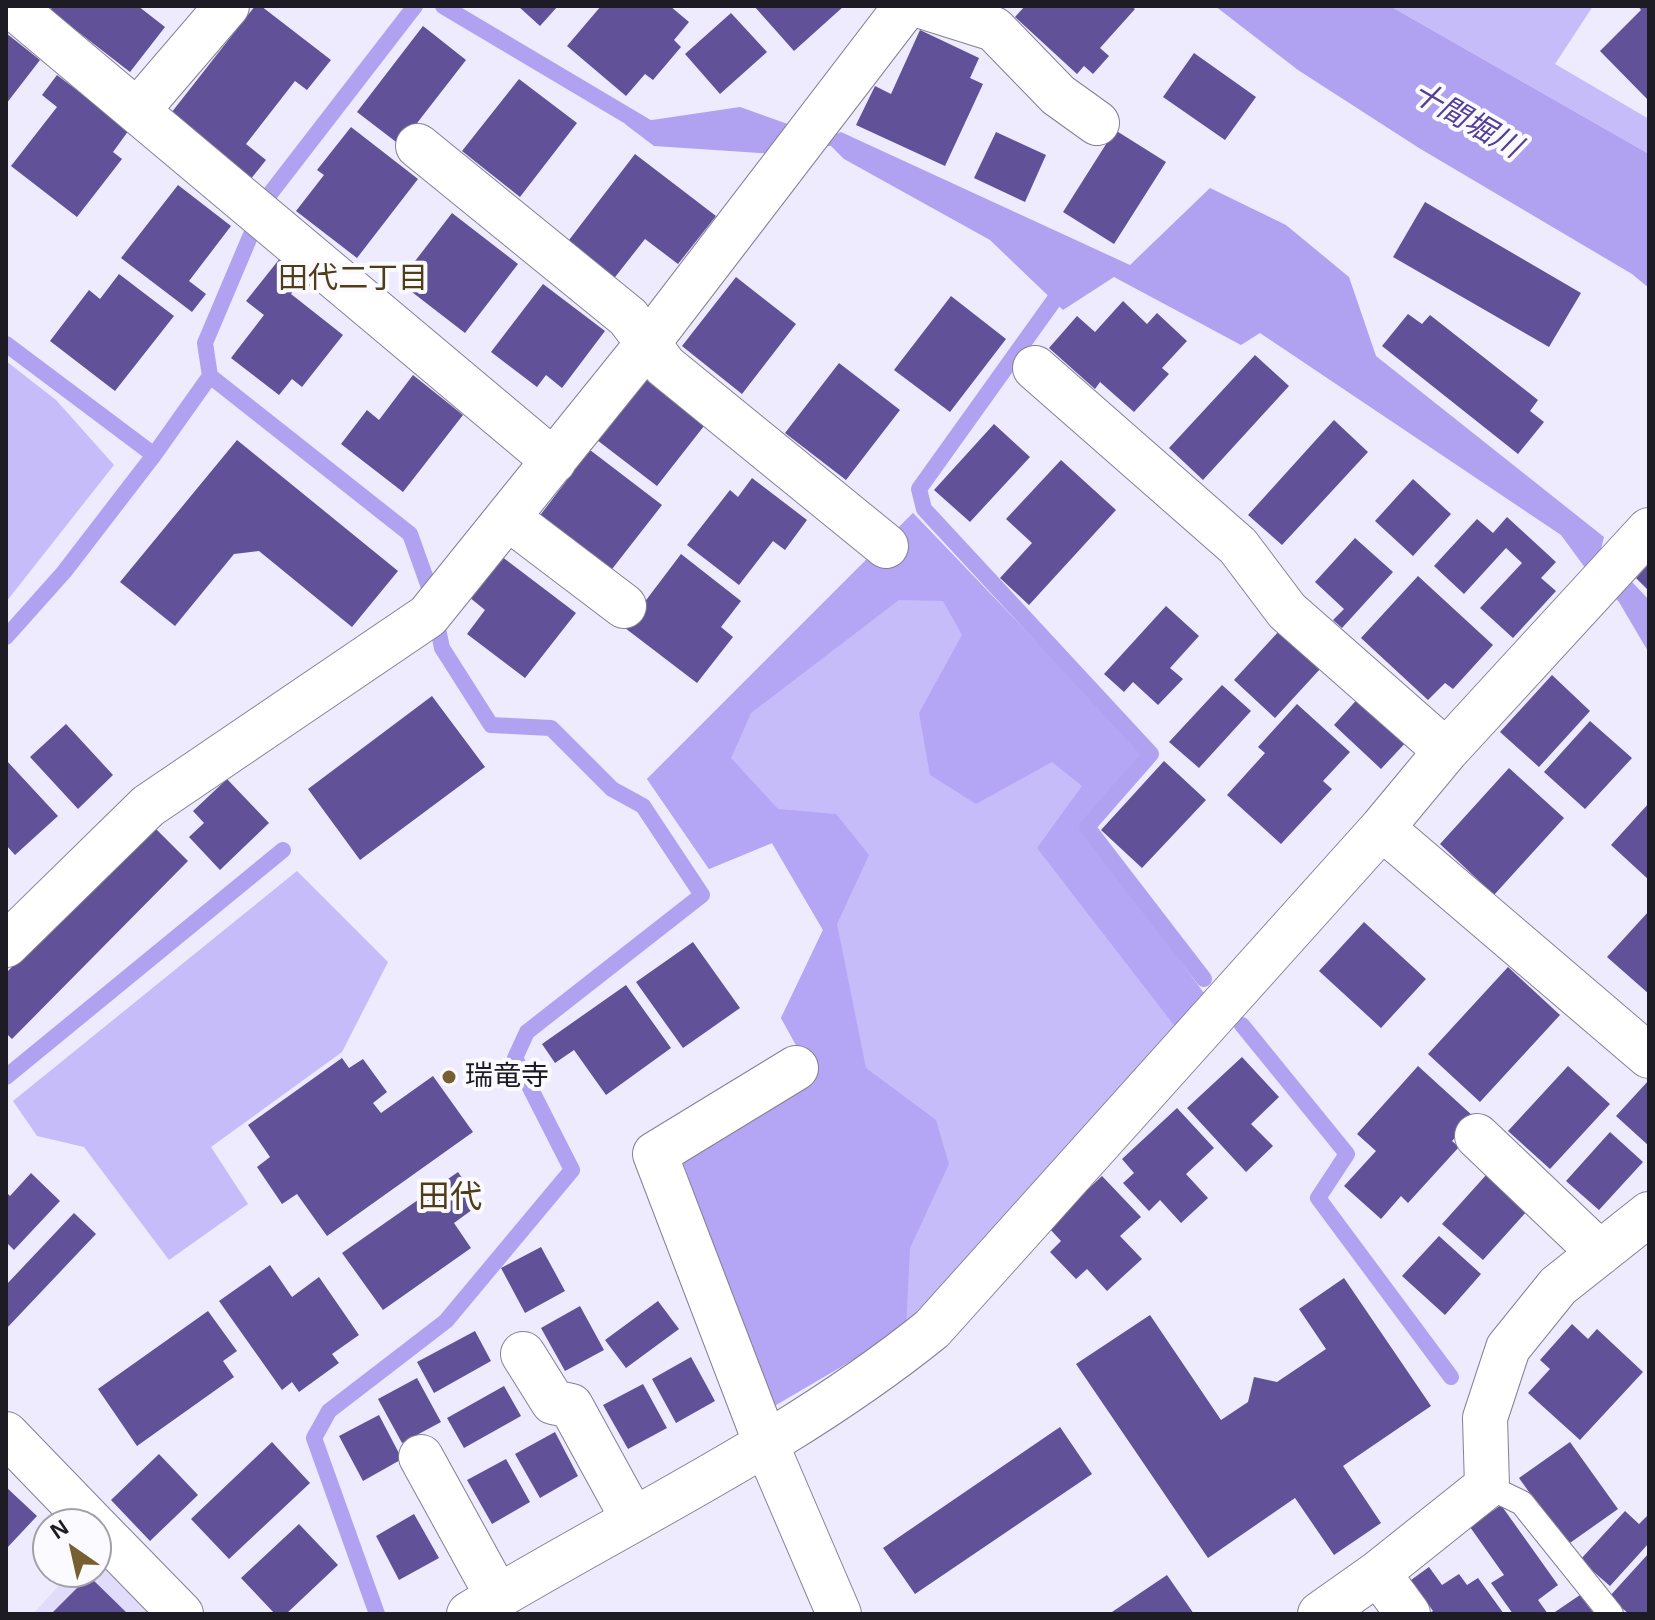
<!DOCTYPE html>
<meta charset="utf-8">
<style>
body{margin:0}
#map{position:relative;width:1655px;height:1620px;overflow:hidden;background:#edebfd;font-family:Helvetica,sans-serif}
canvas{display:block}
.frame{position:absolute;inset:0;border:8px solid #1d1c24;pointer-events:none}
.north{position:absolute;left:32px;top:1508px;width:80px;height:80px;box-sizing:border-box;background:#fafaff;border:2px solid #a2a1a7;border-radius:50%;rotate:326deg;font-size:22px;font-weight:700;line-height:32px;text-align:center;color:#1d1c24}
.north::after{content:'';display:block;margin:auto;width:28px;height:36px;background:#785f30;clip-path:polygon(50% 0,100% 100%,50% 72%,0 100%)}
</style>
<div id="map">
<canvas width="1655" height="1620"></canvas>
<div class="frame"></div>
<div class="north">N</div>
</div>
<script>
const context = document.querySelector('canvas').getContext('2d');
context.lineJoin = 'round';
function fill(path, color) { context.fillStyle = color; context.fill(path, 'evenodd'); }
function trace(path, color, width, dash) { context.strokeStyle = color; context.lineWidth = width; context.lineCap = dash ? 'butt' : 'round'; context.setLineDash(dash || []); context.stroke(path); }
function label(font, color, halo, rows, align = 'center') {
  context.font = font + ' Helvetica,"Noto Sans JP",sans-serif'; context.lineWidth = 8; context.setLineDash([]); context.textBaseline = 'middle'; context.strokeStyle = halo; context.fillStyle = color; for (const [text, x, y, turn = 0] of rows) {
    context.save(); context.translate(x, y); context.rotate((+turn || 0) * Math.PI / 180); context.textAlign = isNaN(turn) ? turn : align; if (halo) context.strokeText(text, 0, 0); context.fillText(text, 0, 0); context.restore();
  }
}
const built = new Path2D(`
 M96,1557L152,1614H33L71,1572H96Z`);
const green = new Path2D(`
 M1390,6H1593L1555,64L1649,119V154Z
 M6,361L56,400L114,465L6,602Z
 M913,513L1144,754L1080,825L1206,996L906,1329L812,1074L781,1018L823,930L772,843L709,869L647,779Z
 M297,871L388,962L342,1052L211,1147L248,1204L169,1260L84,1147L37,1136L13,1101Z`);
const forest = new Path2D(`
 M913,513L1144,754L1080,825L1206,996L1177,1029L1037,848L1082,786L1052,762L976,804L930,775L919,713L962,635L943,601L899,600L751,713L731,758L778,809L836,814L869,855L837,924L866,1068L936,1120L949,1164L910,1248L906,1329L771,1408L681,1157L812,1074L781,1018L823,930L772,843L709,869L647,779Z`);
const water = new Path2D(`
 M1215,6H1390L1649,154V288L1632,274L1419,148L1298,70Z
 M740,107L827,138L841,132L1130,265L1210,188L1286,225L1349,277L1376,356L1604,537L1601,549L1649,600V653L1619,602L1586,569L1561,535L1260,333L1241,345L1114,277L1063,310L990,240L844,159L831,146H787L775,154L654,146L625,124Z`);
const stream = new Path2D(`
 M443,6L655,132
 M1065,285L919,489L924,509L1151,754L1087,827L1204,979
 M6,344L154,455L210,376L205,343L266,199L415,6
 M210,376L410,534L430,590L442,648L491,725L551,728L612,789L643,806L702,895L527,1032L515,1058L572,1170L446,1321L329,1411L314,1438L377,1614
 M6,637L64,572L154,455
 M1242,1025L1347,1154L1318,1198L1451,1377
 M6,1077L283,850`);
const building = new Path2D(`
 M53,6H138L165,27L130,72L50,10Z
 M255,6H261L331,60L307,90L295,81L246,144L266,160L250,180L168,117Z
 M518,6H558L540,26Z
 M601,6H670L689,22L674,40L681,47L653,80L645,74L626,96L567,46Z
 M754,6H844L794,51Z
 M1025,6H1131L1135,9L1100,48L1109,56L1093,74L1084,66L1077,74L1015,17Z
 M1638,6H1649V101L1600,51L1641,10Z
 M731,13L767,52L720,94L685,54Z
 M423,26L466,60L400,145L357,112Z
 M920,30L979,58L970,78L983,84L945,166L856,125L875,86L891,94Z
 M6,33L40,60L6,104Z
 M1194,53L1256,97L1225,140L1163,97Z
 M57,75L129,130L113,152L122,159L77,217L11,166L57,107L42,95Z
 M519,79L577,123L520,197L462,151Z
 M351,127L418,179L357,258L296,211L324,175L317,170Z
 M1115,130L1166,162L1114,244L1063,212Z
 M996,132L1046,155L1025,202L974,178Z
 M635,154L716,216L678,264L645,239L612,281L566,244Z
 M178,185L231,226L189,281L206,294L192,312L121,258Z
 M1425,202L1581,293L1549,347L1393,257Z
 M452,213L518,264L465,333L399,282Z
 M281,257L305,275L291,294L343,335L302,387L292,379L279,395L231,358L264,315L246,301Z
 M119,274L174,316L115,391L50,341L89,290L100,299Z
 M736,277L796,324L742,394L682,346Z
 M543,284L605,331L562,388L546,375L537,387L491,352Z
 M951,296L1006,339L950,412L894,370Z
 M1123,301L1147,324L1157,313L1187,341L1162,368L1169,374L1134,412L1100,382L1095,389L1049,348L1077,316L1095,332Z
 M1408,314L1422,324L1430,315L1538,400L1530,411L1544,422L1518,454L1382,346Z
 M1255,355L1289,386L1203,480L1169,448Z
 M839,363L900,410L846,480L785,433Z
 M413,375L463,415L403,492L341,444L367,410L379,420Z
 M645,379L704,426L657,486L597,440Z
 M1334,420L1368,452L1282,545L1248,515Z
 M994,424L1030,457L970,522L934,490Z
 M237,440L398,571L352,627L259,551L234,554L175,626L120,582Z
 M590,450L662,505L609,573L538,518Z
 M1061,460L1116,510L1029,605L1000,578L1032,543L1006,519Z
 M752,478L807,520L785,550L773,541L739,585L687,545L730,490L738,497Z
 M1413,479L1451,514L1413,556L1375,521Z
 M1507,517L1556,562L1541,578L1556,591L1513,638L1480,608L1522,563L1506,548L1464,594L1434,566L1477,519L1493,533Z
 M1355,538L1393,572L1342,628L1333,620L1344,609L1315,582Z
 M681,554L741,601L721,627L733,637L697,683L625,628Z
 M501,556L576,613L525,678L467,634L485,610L469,597Z
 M1649,564V591L1636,578Z
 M1418,576L1493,645L1453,689L1445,683L1428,700L1361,638Z
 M1166,606L1199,636L1170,668L1183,679L1158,705L1133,682L1124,692L1104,674Z
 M1280,630L1321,668L1275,718L1234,680Z
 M1552,675L1590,711L1539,767L1500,732Z
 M1222,685L1251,711L1199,768L1169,742Z
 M1361,695L1409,739L1381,769L1334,725Z
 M432,696L485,767L360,860L308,789Z
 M1297,704L1350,752L1323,781L1332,789L1281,844L1227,795L1265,753L1258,747Z
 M1590,721L1632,758L1585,809L1544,772Z
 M66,724L113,775L78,809L30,757Z
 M6,760L58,816L15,855L6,845Z
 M1164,761L1206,800L1142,868L1101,830Z
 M1509,768L1564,818L1494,895L1440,844Z
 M227,779L269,823L220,870L189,837L204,823L193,811Z
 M1649,803V880L1611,845Z
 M152,825L188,861L12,1039L6,1033V973Z
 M1649,911V994L1607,957Z
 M1364,922L1426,979L1381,1028L1319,971Z
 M693,942L740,1008L683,1048L636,982Z
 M1508,967L1560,1015L1480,1102L1428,1054Z
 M626,985L671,1048L606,1095L574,1050L555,1063L542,1044Z
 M1242,1057L1279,1097L1251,1124L1273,1146L1246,1172L1187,1108Z
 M342,1058L349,1068L363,1059L387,1092L373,1103L381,1113L433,1076L473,1132L327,1236L297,1194L282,1204L257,1167L270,1157L248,1125Z
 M1418,1066L1474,1117L1452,1141L1459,1147L1408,1203L1401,1196L1381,1219L1344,1186L1376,1151L1357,1134Z
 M1568,1066L1610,1104L1550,1169L1508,1131Z
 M1649,1080V1146L1616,1116Z
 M1177,1108L1214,1148L1186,1174L1208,1198L1181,1223L1160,1200L1149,1211L1123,1183L1134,1173L1122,1159Z
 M1610,1132L1643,1162L1599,1210L1566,1181Z
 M458,1172L480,1204L454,1223L471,1248L383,1310L342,1253Z
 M31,1173L60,1201L14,1250L6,1242V1192L10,1196Z
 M1487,1174L1527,1211L1483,1260L1442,1224Z
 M1102,1176L1141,1217L1120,1236L1142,1259L1107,1291L1087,1269L1076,1279L1050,1252L1061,1241L1048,1227Z
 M74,1213L96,1234L6,1329V1285Z
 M1439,1236L1481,1274L1445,1315L1402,1276Z
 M541,1247L565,1291L525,1313L501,1268Z
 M270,1265L292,1297L319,1277L359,1335L332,1354L339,1363L299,1392L292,1382L282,1390L219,1301Z
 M1344,1278L1431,1406L1343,1466L1381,1523L1334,1555L1295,1498L1208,1558L1076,1364L1150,1315L1221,1420L1248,1402L1254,1377L1277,1382L1326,1349L1299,1309Z
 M658,1301L679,1329L626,1368L605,1340Z
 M580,1306L604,1350L565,1371L541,1328Z
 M208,1311L237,1351L223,1361L234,1377L137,1446L98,1389Z
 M1572,1324L1588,1339L1597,1329L1643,1372L1580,1440L1528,1393L1550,1369L1540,1360Z
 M475,1331L491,1361L434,1393L417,1362Z
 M691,1357L715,1401L676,1423L652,1379Z
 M417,1378L441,1422L402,1443L378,1399Z
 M643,1384L667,1428L628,1449L603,1405Z
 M504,1386L521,1416L464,1448L447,1418Z
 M379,1415L402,1459L363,1481L339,1436Z
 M1060,1427L1092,1474L915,1594L883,1548Z
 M555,1432L578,1476L540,1498L515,1454Z
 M272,1442L310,1483L229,1559L191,1519Z
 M1570,1442L1618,1509L1567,1545L1519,1478Z
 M159,1454L198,1495L150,1541L111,1500Z
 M506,1459L530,1502L492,1524L467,1480Z
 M6,1487L37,1516L6,1549Z
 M1501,1505L1558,1585L1538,1600L1548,1614H1513L1491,1583L1504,1575L1470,1527Z
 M1625,1511L1639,1524L1649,1514V1543L1610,1586L1580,1560Z
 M414,1514L439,1558L399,1580L376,1536Z
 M299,1524L338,1565L286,1614H275L241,1578Z
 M1649,1553V1614H1629L1609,1597Z
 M1429,1567L1442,1585L1459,1574L1467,1585L1478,1578L1504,1614H1428L1433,1611L1411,1580Z
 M1167,1575L1194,1614H1109Z
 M89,1576L128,1614H51Z
 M1580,1595L1594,1614H1552Z`);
const lane = new Path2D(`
 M1487,1486L1522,1503L1611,1614`);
const street = new Path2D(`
 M12,6L554,461
 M921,6L994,29L1058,95L1097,123
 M137,111L227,6
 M418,146L628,317L665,366L886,546
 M1035,368L1238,546L1287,611L1446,751
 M508,518L624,606
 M1382,828L1649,1056
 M6,945L148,806L428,616L648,343L906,6
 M796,1068L655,1154L766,1444L839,1614
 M1477,1136L1600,1253
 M523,1354L553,1402L571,1406L633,1519
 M6,1434L93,1524
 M421,1457L498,1597
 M96,1527L181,1614
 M1378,1573L1408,1614
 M469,1614C624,1520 791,1443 932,1329L1382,828L1446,751L1649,530
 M1320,1614L1378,1573L1487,1486L1485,1418L1508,1348L1558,1286L1649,1214`);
const markers = [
 [449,1077,8,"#785f30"]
];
const poiNames = [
 ["瑞竜寺",465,1077]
];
const waterNames = [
 ["十間堀川",1466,121,30]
];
const neighbourhoodNames = [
 ["田代二丁目",353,280]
];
const quarterNames = [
 ["田代",450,1198]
];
fill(built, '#e0dcfa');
fill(green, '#c6bcf9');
fill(forest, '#b4a6f5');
fill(water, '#b0a2f1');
trace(stream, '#b0a2f1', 16);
fill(building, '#605198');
trace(lane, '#838095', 26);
trace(street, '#838095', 46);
trace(lane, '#fff', 24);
trace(street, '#fff', 44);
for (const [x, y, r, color] of markers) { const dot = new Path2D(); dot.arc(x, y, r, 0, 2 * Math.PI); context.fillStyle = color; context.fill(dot); trace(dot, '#fafaff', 3); }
label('28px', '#1d1c24', '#fafaff', poiNames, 'left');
label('italic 30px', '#553d98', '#fafaff', waterNames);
label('30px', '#503d17', '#fafaff', neighbourhoodNames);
label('32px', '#503d17', '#fafaff', quarterNames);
</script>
